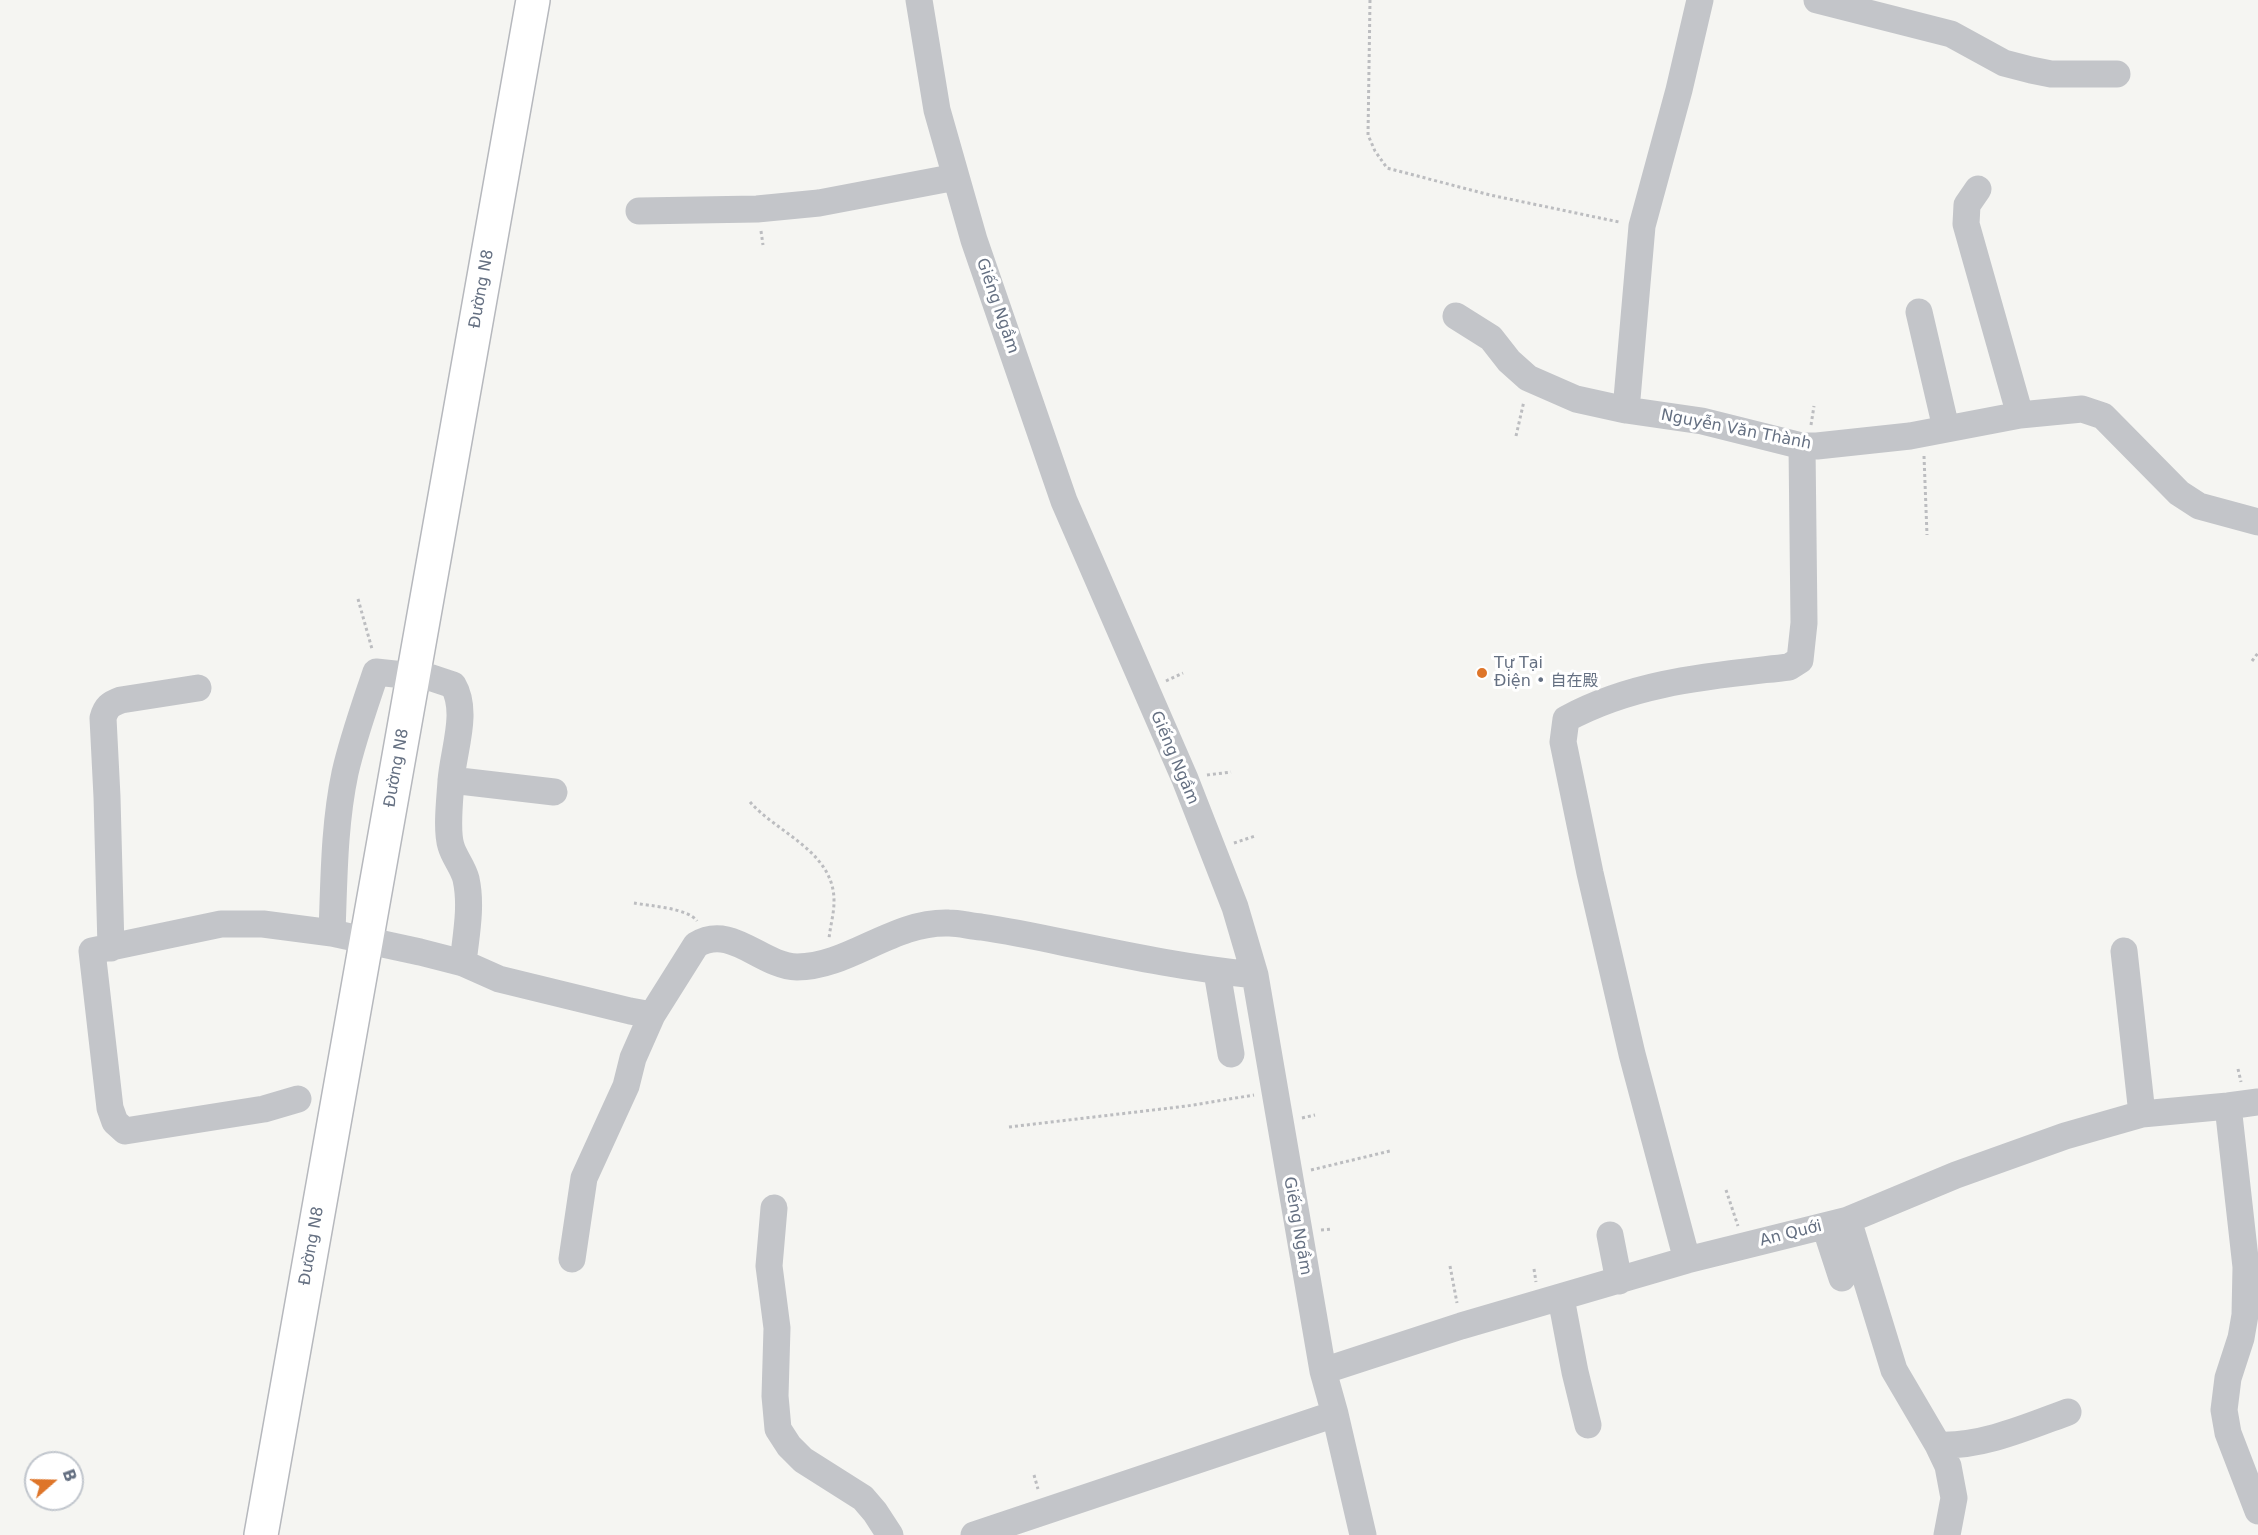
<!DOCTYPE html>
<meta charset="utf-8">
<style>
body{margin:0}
#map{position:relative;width:2258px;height:1535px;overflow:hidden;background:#f5f5f2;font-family:"DejaVu Sans",sans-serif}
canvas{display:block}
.north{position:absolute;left:24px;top:1451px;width:60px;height:60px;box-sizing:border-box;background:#fff;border:2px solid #c1c6cd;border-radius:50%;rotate:70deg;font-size:16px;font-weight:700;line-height:24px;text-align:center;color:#657082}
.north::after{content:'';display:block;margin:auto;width:21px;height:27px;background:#de7529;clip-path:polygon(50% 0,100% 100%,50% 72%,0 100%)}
</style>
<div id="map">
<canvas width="2258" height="1535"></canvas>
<div class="north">B</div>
</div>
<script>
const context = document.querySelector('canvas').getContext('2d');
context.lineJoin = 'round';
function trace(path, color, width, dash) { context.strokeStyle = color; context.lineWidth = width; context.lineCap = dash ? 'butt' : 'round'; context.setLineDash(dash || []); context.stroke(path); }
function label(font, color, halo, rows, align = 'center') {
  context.font = font + ' "DejaVu Sans","Noto Sans SC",sans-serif'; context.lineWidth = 6; context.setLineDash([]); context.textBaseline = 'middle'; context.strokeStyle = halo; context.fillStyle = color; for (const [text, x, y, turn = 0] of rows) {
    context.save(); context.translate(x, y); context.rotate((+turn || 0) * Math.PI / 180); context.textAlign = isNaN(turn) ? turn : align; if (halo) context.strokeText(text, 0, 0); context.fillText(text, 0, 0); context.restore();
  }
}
const path = new Path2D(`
 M1370,0L1368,135L1375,151L1387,168L1490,195L1619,222
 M761,231L763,245
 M1811,425L1814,406
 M1516,436L1524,401
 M1924,456L1927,535
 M358,599L372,649
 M2252,661L2258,653
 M1166,681L1183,673
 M1207,775L1231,772
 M750,802C777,833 835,852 834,902C834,914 830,927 829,939
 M1234,843L1255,836
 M634,903C650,906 688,908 697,921
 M2238,1069L2241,1082
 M1302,1118L1315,1115
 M1009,1127L1187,1106L1254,1095
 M1311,1170L1390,1151
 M1726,1190L1738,1226
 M1321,1230L1332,1229
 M1450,1266L1457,1303
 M1534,1269L1536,1282
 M1034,1475L1038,1489`);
const minor = new Path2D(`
 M919,0L937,110L974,240L1064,501L1185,779L1235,907L1255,975L1323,1371L1335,1414L1363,1535
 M1700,0L1679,90L1642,226L1626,410L1702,421L1802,446H1817L1910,436L2020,415L2082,409L2103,416L2179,493L2199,506L2258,522
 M1817,0L1951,34L2004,63L2031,70L2051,74H2117
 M1978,189L1967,205L1966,224L2020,415
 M639,211L757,209L819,203L956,177
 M1919,312L1946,428
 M1456,316L1491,338L1509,361L1528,378L1576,399L1626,410
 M451,780L554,792
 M332,933C334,880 334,825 345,773C353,738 365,705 376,672L432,678L453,685C469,712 453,751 451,781C450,798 446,830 451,846C454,857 463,867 466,879C472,906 466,935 463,963
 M111,948L107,797L103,718C106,707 110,704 121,700L198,688
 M2124,951L2142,1114
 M1217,972L1231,1054
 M298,1099L264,1109L125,1131L115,1122L110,1108L92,951L221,924H263L332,933L420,952L463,963L499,979L630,1011L652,1015L696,945C731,923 761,966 797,967C849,967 893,921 949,923C959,923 970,926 981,927C1009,931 1038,937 1066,943C1129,956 1191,969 1255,975
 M2228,1106L2246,1267L2245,1315L2241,1338L2228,1378L2224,1410L2228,1433L2258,1511
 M774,1208L769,1266L777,1328L775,1396L778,1429L789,1446L803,1460L863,1498L875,1512L890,1535
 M1848,1220L1894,1370L1938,1445L1948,1466L1954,1498L1947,1535
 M1825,1226L1842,1278
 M1610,1235L1619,1281
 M572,1259L584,1178L626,1086L633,1058L652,1015
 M1687,1260L1632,1054L1590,873L1563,742L1566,719C1636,681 1712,676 1789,667L1800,660L1804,623L1802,446
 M1561,1298L1575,1372L1588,1425
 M1323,1371L1461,1326L1687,1260L1848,1220L1956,1175L2065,1136L2142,1114L2228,1106L2258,1102
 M1938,1445C1982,1447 2027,1427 2068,1412
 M974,1535L1335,1414`);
const major = new Path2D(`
 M261,1535L533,0`);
const markers = [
 [1482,673,6,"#de7529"]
];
const streetNames = [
 ["Đường N8",482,289,-80],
 ["Giếng Ngầm",997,306,71],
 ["Nguyễn Văn Thành",1736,430,11],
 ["Giếng Ngầm",1174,758,67],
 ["Đường N8",397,768,-80],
 ["Giếng Ngầm",1297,1226,80],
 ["An Quới",1791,1234,-14],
 ["Đường N8",312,1246,-80]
];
const poiNames = [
 ["Tự Tại",1494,664],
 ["Điện • 自在殿",1494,682]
];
trace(major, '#b6b8bd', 36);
trace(path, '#bcbdc0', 3, [3, 3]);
trace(minor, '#c3c5c9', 27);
trace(major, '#fff', 33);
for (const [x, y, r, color] of markers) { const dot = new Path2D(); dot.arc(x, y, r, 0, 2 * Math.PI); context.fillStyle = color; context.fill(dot); trace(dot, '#fff', 2); }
label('16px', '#657082', '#fff', streetNames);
label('16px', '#657082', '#fff', poiNames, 'left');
</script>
